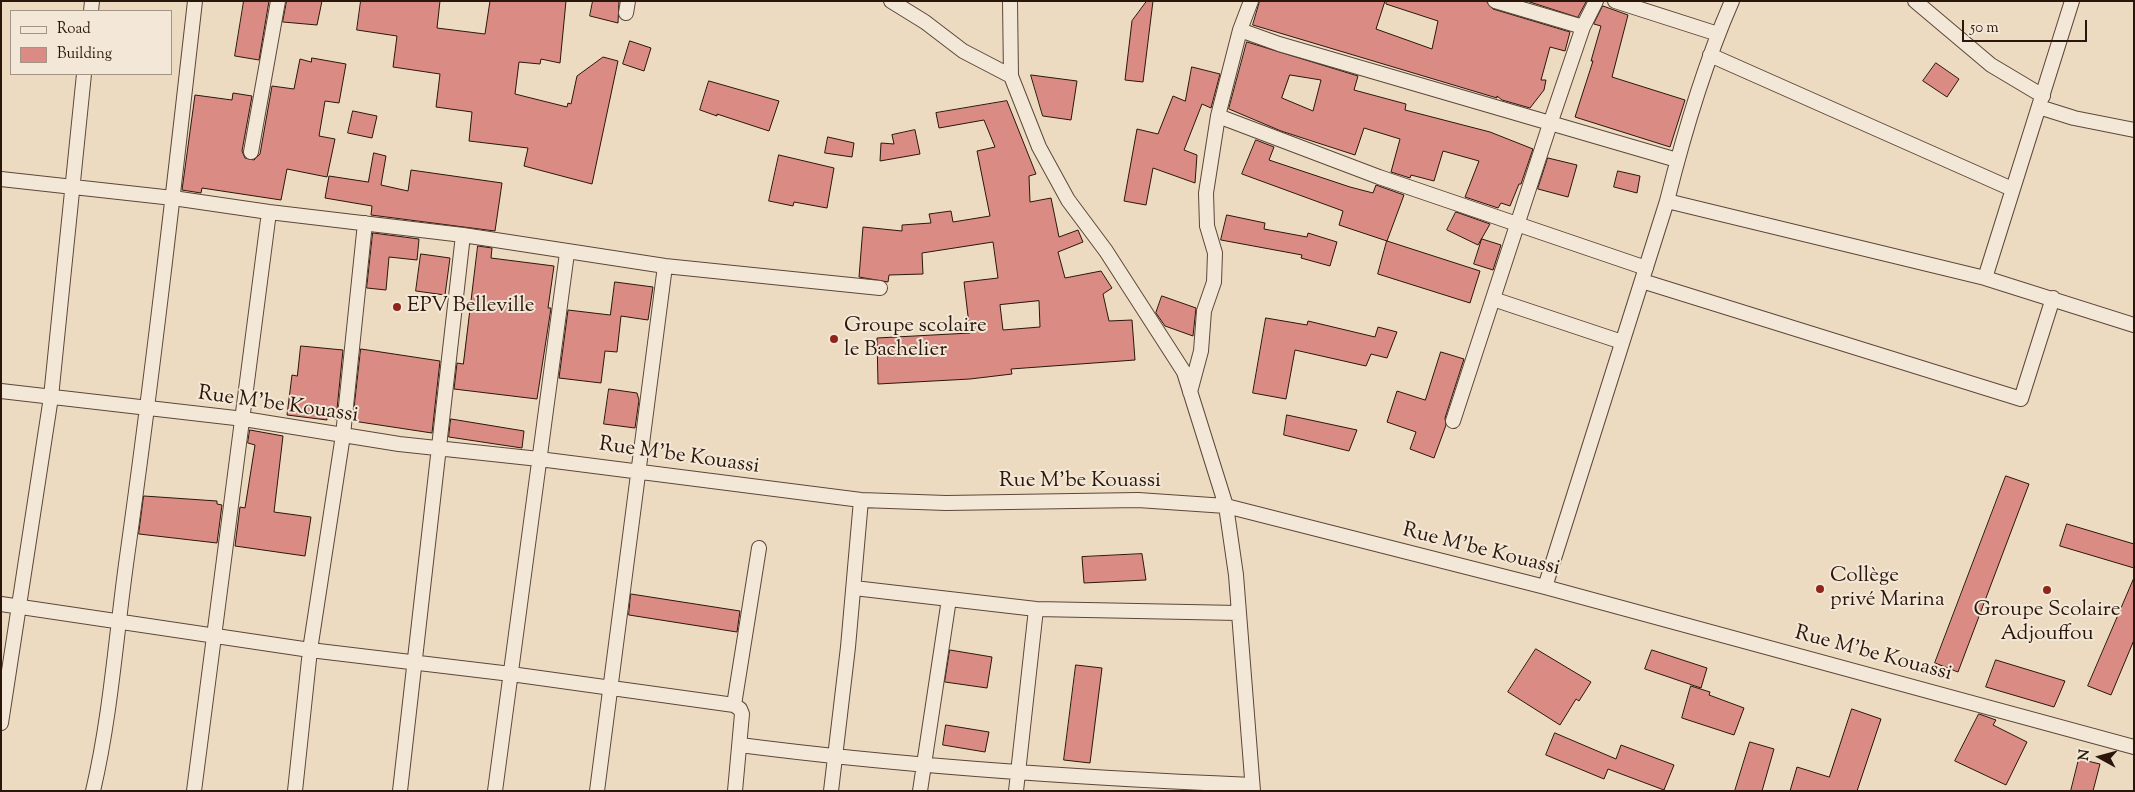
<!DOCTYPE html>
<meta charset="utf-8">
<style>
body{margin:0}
#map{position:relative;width:2135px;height:792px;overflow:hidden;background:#eddbc1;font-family:"Sorts Mill Goudy",serif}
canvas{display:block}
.frame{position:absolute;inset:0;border:2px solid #2b160c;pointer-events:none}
.legend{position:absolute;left:10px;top:10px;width:162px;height:65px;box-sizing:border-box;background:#f3e8d7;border:1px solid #a39486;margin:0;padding:6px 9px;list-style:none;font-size:15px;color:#2b160c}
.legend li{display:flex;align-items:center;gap:10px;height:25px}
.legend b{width:25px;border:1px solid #a39486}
.north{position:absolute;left:2075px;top:732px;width:50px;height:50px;-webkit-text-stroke:4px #f3e8d7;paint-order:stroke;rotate:277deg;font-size:14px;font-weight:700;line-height:20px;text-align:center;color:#2b160c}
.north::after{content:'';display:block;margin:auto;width:18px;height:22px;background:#2b160c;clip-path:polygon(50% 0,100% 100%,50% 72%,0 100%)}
.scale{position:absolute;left:1962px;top:20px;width:125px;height:22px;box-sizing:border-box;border:2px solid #2b160c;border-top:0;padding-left:6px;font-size:15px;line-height:18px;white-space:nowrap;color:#2b160c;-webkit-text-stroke:4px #f3e8d7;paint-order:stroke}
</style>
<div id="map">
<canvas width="2135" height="792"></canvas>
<div class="frame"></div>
<ul class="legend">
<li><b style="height:6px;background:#f3e8d7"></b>Road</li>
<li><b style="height:14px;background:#da8b83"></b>Building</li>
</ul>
<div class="north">N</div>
<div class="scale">50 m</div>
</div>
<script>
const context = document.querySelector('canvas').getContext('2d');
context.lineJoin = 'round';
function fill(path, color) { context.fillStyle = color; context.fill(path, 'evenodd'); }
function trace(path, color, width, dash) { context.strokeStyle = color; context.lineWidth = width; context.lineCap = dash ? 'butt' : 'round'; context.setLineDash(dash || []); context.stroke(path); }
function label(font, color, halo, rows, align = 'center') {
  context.font = font + ' "Sorts Mill Goudy",serif'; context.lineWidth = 4; context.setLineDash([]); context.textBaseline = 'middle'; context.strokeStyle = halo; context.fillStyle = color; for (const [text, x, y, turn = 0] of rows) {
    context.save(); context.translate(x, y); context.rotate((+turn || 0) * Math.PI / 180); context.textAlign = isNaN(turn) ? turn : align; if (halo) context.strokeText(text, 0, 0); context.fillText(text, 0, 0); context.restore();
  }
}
const building = new Path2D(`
 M244,1H269L259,60L235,56Z
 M287,1H322L317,25L283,22Z
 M361,1H440L437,28L485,34L490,1H566L560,63L541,59L540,64L519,62L515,94L567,107L568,103L571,104L577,76L603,57L618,61L592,184L524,166L528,148L469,141L472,112L436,107L440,74L393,67L397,36L357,30Z
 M593,1H619L618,23L590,16Z
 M1147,1H1153L1143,82L1125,80L1132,21Z
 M1260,1H1385L1376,29L1432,49L1438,21L1386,4V1H1486L1493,9L1570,32L1565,51L1550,47L1541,80H1546L1544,90L1530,108L1502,100L1497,96V98L1253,25Z
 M1527,1H1584L1586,2L1578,17Z
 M1603,6L1628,15L1612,77L1685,100L1670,147L1575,117L1593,61H1591L1601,26L1594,24Z
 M630,41L651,48L644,71L623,64Z
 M1247,42L1358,76L1354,90L1406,104L1405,110L1490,132L1533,149L1521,184H1519L1510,206L1501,203L1498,208L1465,197L1479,161L1443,151L1434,181L1411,175L1410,178L1391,172L1400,139L1364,128L1355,155L1281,131L1229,109ZM1290,75L1321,80L1313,111L1282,98Z
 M312,58L346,64L339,103L325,101L319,136L335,139L327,177L287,169L281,200L202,188L201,193L182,190L195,95L232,100L233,93L252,96L242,151L245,158L254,160L260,154L272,86L294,89L300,59L311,62Z
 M1936,63L1959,79L1947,97L1923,81Z
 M1192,67L1220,74L1211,108L1202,104L1184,150L1197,155L1195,183L1153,168L1146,205L1124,201L1137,129L1158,134L1173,96L1185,101Z
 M1031,75L1077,81L1071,120L1043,116Z
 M709,81L779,101L769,131L717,114V116L700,110Z
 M1007,101L1036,174L1029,176L1030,202L1051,198L1059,237L1078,230L1083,242L1058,252L1065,278L1101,271L1112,288L1103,294L1109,321L1132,320L1135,360L1011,369L1012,374L970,379L878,384L877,338L970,333L964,282L998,278L993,242L922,253L923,274L889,275L888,282L859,277L863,227L902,231V225L931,223L929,214L951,211L953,222L990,216L977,151L995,147L984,120L939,128L936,113ZM1039,301L1040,327L1003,330L1000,305Z
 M353,111L377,116L372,138L348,133Z
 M915,130L920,154L880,161L881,143L894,144L892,135Z
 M828,137L854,143L852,157L825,153Z
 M1256,140L1274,147L1269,160L1350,187L1373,193L1376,185L1404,195L1387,241L1339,225L1343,211L1242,174Z
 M374,153L386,156L381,185L408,191L411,170L502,183L495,231L371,215L372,206L325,198L329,176L368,182Z
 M779,155L834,168L827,208L794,202L793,206L769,201Z
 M1548,158L1577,165L1568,197L1538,189Z
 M1618,171L1640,176L1637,193L1614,187Z
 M1456,212L1490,224L1478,245L1447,230Z
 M1227,215L1265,223L1264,229L1307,237L1308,233L1337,242L1330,266L1301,258L1302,255L1221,240Z
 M373,233L419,239L417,260L389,257L386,290L367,288Z
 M1482,239L1501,245L1493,270L1474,264Z
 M1387,241L1480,271L1470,303L1378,274Z
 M478,246L492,248L491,258L554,266L548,308H551L537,399L454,389L457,363L463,364Z
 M421,254L450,258L445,295L416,291Z
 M615,282L653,287L648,320L621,316L617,352L605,351L601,383L559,378L568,310L610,315Z
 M1162,296L1196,308L1193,336L1165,326L1156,313Z
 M1266,318L1307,325L1308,321L1375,337L1378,327L1397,332L1387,358L1371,354L1366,366L1295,350L1286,399L1253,393Z
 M301,346L343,350L336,419L327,417V420L287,415L292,375L297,376Z
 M361,349L440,361L432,433L353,421Z
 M1441,352L1464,359L1445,418L1446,425L1434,458L1410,449L1416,432L1387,422L1397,391L1425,400Z
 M609,389L637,393L639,400L635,428L604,424Z
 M1287,415L1357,430L1349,451L1284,435Z
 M451,419L524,431L522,448L449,437Z
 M250,430L283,436L274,512L311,517L305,556L235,546L240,507L245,508L255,445L248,443Z
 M2006,476L2029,484L1958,672L1935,663Z
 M144,496L217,501V504L222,505L217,543L139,534Z
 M2067,524L2134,544V568L2060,546Z
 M1142,554L1146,580L1084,583L1082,557Z
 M2134,578V640L2111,695L2088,686Z
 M631,594L740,611L737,632L629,615Z
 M1536,649L1591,682L1579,701L1576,699L1560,725L1508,692Z
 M950,650L992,657L987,688L945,682Z
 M1652,650L1707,668L1701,688L1645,669Z
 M1996,660L2065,681L2054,707L1986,687Z
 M1076,665L1102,668L1090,763L1064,760Z
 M1691,686L1710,692L1709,695L1744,708L1734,735L1682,718Z
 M1852,709L1881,719L1857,791H1790L1797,767L1829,777Z
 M1979,714L1996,720L1993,725L2027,742L2006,785L1955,761Z
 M946,725L989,732L985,752L943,745Z
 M1555,733L1616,759L1621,745L1674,765L1664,790L1608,769L1604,779L1546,755Z
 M1750,742L1774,749L1762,791H1735Z
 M2079,759L2100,764L2093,791H2071Z`);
const street = new Path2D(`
 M891,1L925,22L963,51L1011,76
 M1010,1L1011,76L1039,147L1068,200L1106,251L1184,372L1226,506L1236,575L1253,791
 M1495,1L1583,27
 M1615,1L1718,34
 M1915,1L1991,65L2043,96
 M91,11L92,1
 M626,13L628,1
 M1240,30L1279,44L1677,160
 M1710,55L2012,189
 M2039,107L2074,118L2134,130
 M1218,116L1379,177L1646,268
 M251,152L278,1
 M1,179L173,198L269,212L463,235L665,266L880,288
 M1667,201L1985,278L2134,325
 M1985,278L2072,1
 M1642,281L2021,399L2053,298
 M1493,299L1622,342
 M1,391L244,419L399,444L539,459L861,500L946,503L1138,500L1226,506L1545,587L2134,747
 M1190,392L1201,351L1204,311L1214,282L1215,253L1207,226L1206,193L1218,116L1240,30L1251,1
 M1453,421L1550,124L1583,27L1596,1
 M1545,587L1667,201C1684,133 1704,65 1732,1
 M854,588L1036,609L1238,613
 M1,604L310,650L511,674L734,705L740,709L742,714L735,791
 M734,705L759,548
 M1,723L51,397L84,74
 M740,745C910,767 1081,778 1252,785
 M93,791C111,714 116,635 127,557C153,372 174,187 195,1
 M194,791L269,212
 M295,791L310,650L343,435L365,223
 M400,791L463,235
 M495,791L567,253
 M597,791L665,266
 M831,791L848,647L861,500
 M920,791L949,599
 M1016,791L1036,609`);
const markers = [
 [397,307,5,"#8f2418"],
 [834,339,5,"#8f2418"],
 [1820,589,5,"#8f2418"],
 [2047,590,5,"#8f2418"]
];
const poiNames = [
 ["EPV Belleville",407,307],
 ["Groupe scolaire",844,327],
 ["le Bachelier",844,351],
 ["Collège",1830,577],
 ["privé Marina",1830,601],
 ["Groupe Scolaire",2047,611,"center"],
 ["Adjouffou",2047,635,"center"]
];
const streetNames = [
 ["Rue M'be Kouassi",278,406,8],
 ["Rue M'be Kouassi",679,457,8],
 ["Rue M'be Kouassi",1080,482],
 ["Rue M'be Kouassi",1481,551,14],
 ["Rue M'be Kouassi",1873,655,15]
];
fill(building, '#da8b83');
trace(building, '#2b160c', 1);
trace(street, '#5c4739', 16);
trace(street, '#f3e8d7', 14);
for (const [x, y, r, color] of markers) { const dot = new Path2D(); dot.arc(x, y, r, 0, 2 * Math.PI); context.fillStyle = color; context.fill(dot); trace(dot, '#f3e8d7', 2); }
label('21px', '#2b160c', '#f3e8d7', poiNames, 'left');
label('21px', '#2b160c', '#f3e8d7', streetNames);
</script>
